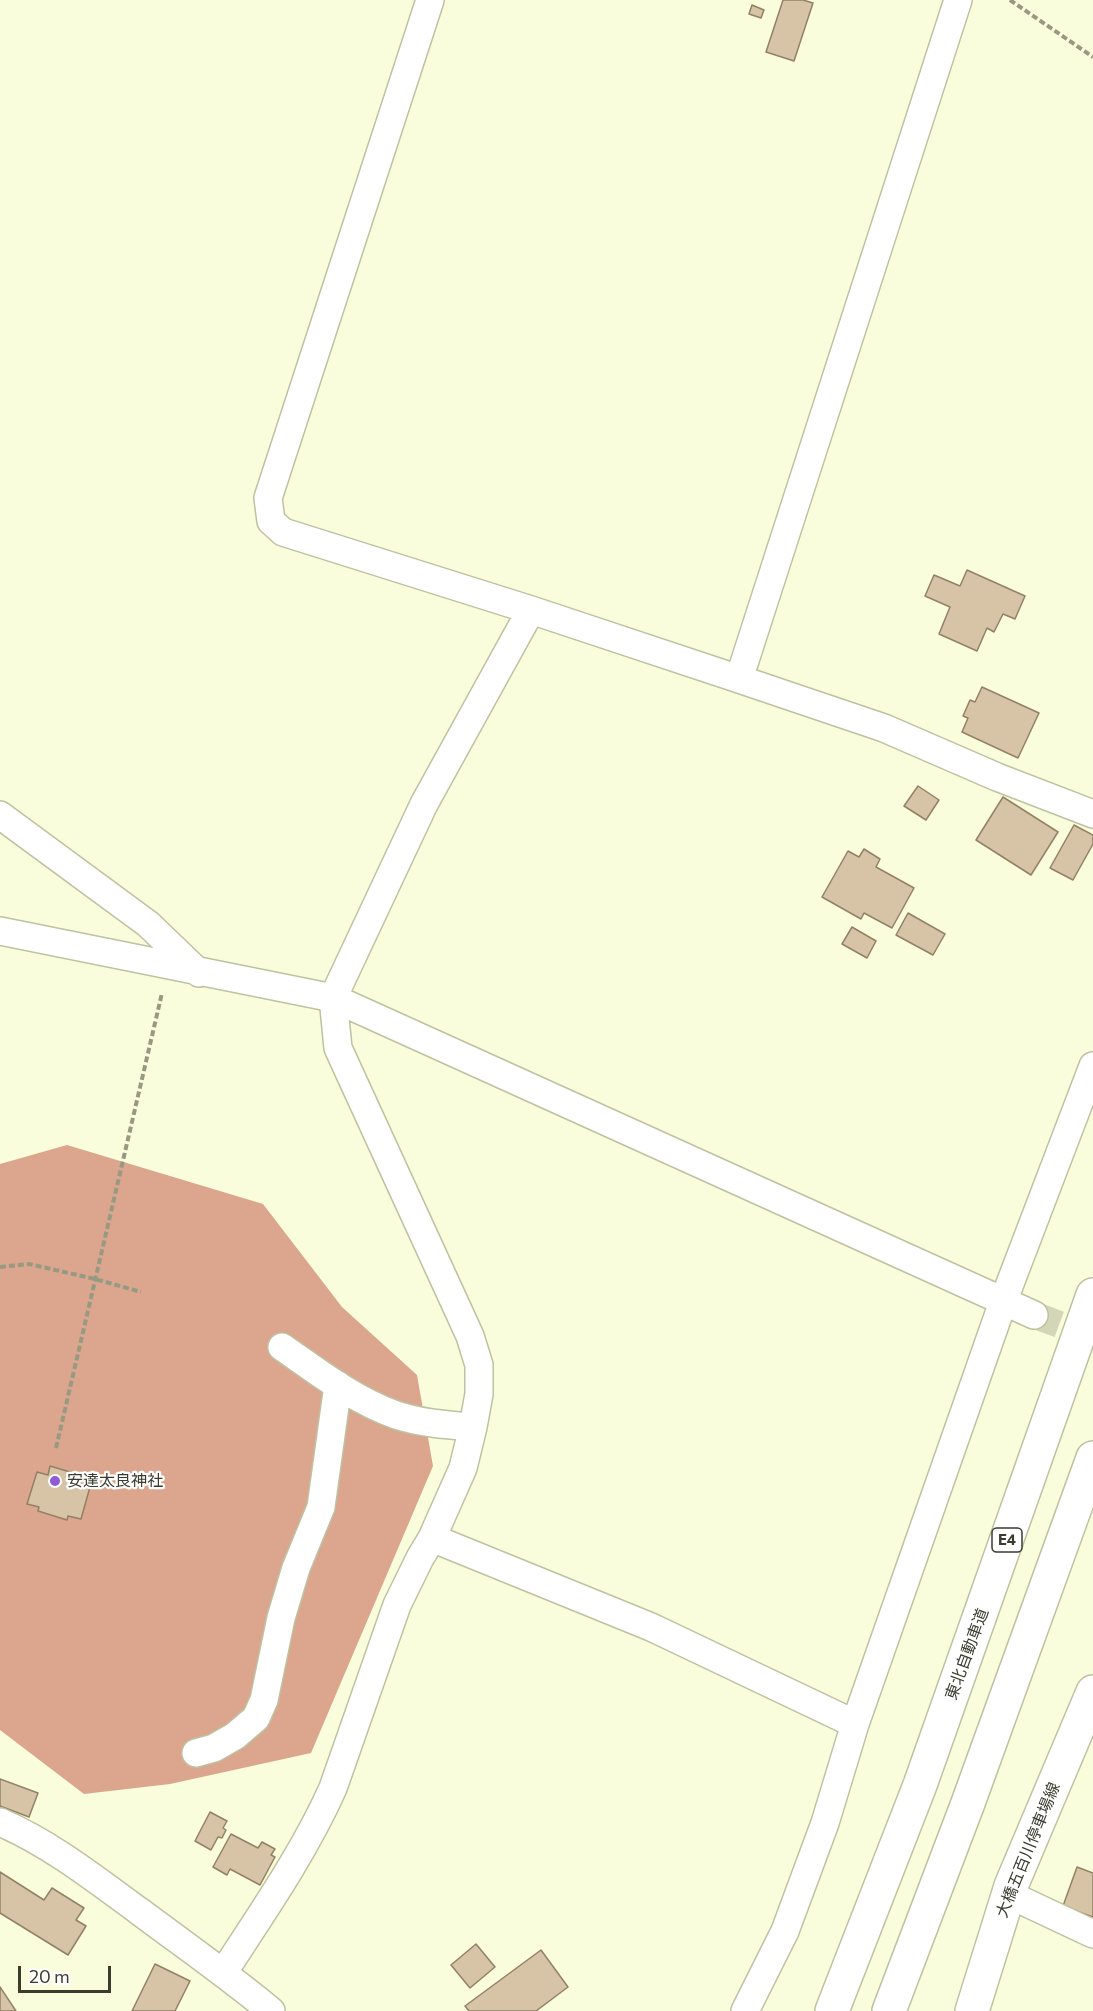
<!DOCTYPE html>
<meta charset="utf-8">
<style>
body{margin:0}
#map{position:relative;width:1093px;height:2011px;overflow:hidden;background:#fafddb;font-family:Commissioner,sans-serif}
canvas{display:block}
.scale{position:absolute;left:18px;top:1966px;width:93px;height:27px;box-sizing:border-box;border:3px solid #3a3c2e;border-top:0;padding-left:8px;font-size:18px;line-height:21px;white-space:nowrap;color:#3a3c2e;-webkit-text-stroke:4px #fff;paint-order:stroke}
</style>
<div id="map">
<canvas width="1093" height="2011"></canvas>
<div class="scale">20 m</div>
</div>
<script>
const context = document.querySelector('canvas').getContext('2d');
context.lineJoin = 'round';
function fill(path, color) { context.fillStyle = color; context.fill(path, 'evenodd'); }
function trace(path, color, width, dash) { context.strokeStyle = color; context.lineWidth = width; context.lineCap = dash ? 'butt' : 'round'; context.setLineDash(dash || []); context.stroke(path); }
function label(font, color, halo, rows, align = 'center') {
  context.font = font + ' Commissioner,"Noto Sans JP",sans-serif'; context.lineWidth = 4.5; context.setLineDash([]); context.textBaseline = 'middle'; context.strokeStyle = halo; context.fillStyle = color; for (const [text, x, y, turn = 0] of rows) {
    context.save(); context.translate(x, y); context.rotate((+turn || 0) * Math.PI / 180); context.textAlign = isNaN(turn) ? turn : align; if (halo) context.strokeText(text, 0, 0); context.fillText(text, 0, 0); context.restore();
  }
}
const forest = new Path2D(`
 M67,1145L263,1204L342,1307L417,1375L433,1466L311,1753L170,1784L84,1794L0,1730V1164Z`);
const building = new Path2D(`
 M783,0H803L813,3L794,61L766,52Z
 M752,5L764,10L761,18L749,14Z
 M967,570L1025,596L1015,619L1003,614L994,632L987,628L977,651L939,634L950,607L925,596L934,575L960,586Z
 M982,687L1039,713L1018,758L962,732L968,718L963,716L970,700L975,702Z
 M918,786L939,800L926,820L904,806Z
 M1003,797L1058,832L1031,875L976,840Z
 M1074,825L1093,835V844L1073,880L1050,868Z
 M864,849L880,859L876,867L914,888L892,928L864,913L861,919L822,897L848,851L859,857Z
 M908,913L945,934L933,955L896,935Z
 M852,927L876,941L867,958L842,944Z
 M50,1466L80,1475L77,1483L90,1487L81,1519L68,1516L67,1520L38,1511L39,1507L27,1504L37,1472L48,1475Z
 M0,1779L38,1793L29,1817L0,1806Z
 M210,1812L227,1821L223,1828L226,1830L222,1838L218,1837L211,1850L195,1841Z
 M231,1834L258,1848L262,1842L275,1849L271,1855L275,1857L260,1885L230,1869L227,1875L213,1867Z
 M1077,1867L1093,1873V1917L1063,1906Z
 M0,1872L44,1900L52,1888L84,1908L76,1920L86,1926L68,1955L0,1913Z
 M476,1944L495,1967L470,1988L451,1965Z
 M541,1950L568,1987L536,2011H469L465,2006Z
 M155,1964L190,1981L175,2011H132Z
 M0,1987L16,2011H0Z`);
const minorTunnel = new Path2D(`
 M1034,1315L1093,1337`);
const path = new Path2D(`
 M1010,0L1093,57
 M0,1267L29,1264L95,1279L141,1292
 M56,1448L162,993`);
const minor = new Path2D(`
 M430,0L268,498L271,521L283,532L531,610L739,679L958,0
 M739,679L884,728L997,777L1093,814
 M0,815L148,924L199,973
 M0,931L333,998L1034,1315
 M282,1347C318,1372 354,1400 396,1415C420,1423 448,1425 473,1427
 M432,1538L651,1627L855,1724
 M196,1753L214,1748L235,1736L256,1718L264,1700L281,1618L296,1568L321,1507L338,1385
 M0,1822C51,1844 95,1879 139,1911C183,1944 229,1976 271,2011
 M1008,1894L1093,1934
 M223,1973C262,1913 304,1853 333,1788L397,1605L420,1558L432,1538L463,1468L473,1427L479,1394V1365L470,1336L338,1048L333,998L424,804L531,610
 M745,2011L785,1931L825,1823L855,1724L1003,1302L1093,1066`);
const secondary = new Path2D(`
 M972,2011L1011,1886L1093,1692`);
const motorway = new Path2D(`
 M832,2011L920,1785L1093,1295
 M889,2011L968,1803L1093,1458`);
const markers = [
 [55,1481,6,"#8f5ad2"]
];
const shields = [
 [1007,1540,30]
];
const shieldNames = [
 ["E4",1007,1540]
];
const poiNames = [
 ["安達太良神社",67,1481]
];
const streetNames = [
 ["東北自動車道",967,1654,-70],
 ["大橋五百川停車場線",1028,1850,-68]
];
fill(forest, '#dca58d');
fill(building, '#d7c4a7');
trace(building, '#938166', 1.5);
trace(minorTunnel, '#d4d6b8', 27, [27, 14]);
trace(minor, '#bec2a1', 30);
trace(secondary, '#bec2a1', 36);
trace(motorway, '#bec2a1', 36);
trace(path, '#979a82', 4, [6, 3]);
trace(minor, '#fff', 27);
trace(secondary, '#fff', 33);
trace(motorway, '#fff', 33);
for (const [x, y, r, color] of markers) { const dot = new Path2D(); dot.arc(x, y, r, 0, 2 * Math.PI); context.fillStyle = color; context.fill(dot); trace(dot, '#fff', 2); }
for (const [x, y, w] of shields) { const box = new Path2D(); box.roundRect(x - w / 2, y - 12, w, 24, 4.5); context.fillStyle = '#fff'; context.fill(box); trace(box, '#3a3c2e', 1.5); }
label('bold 15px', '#3a3c2e', null, shieldNames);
label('16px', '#3a3c2e', '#fff', poiNames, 'left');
label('16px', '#3a3c2e', '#fff', streetNames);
</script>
